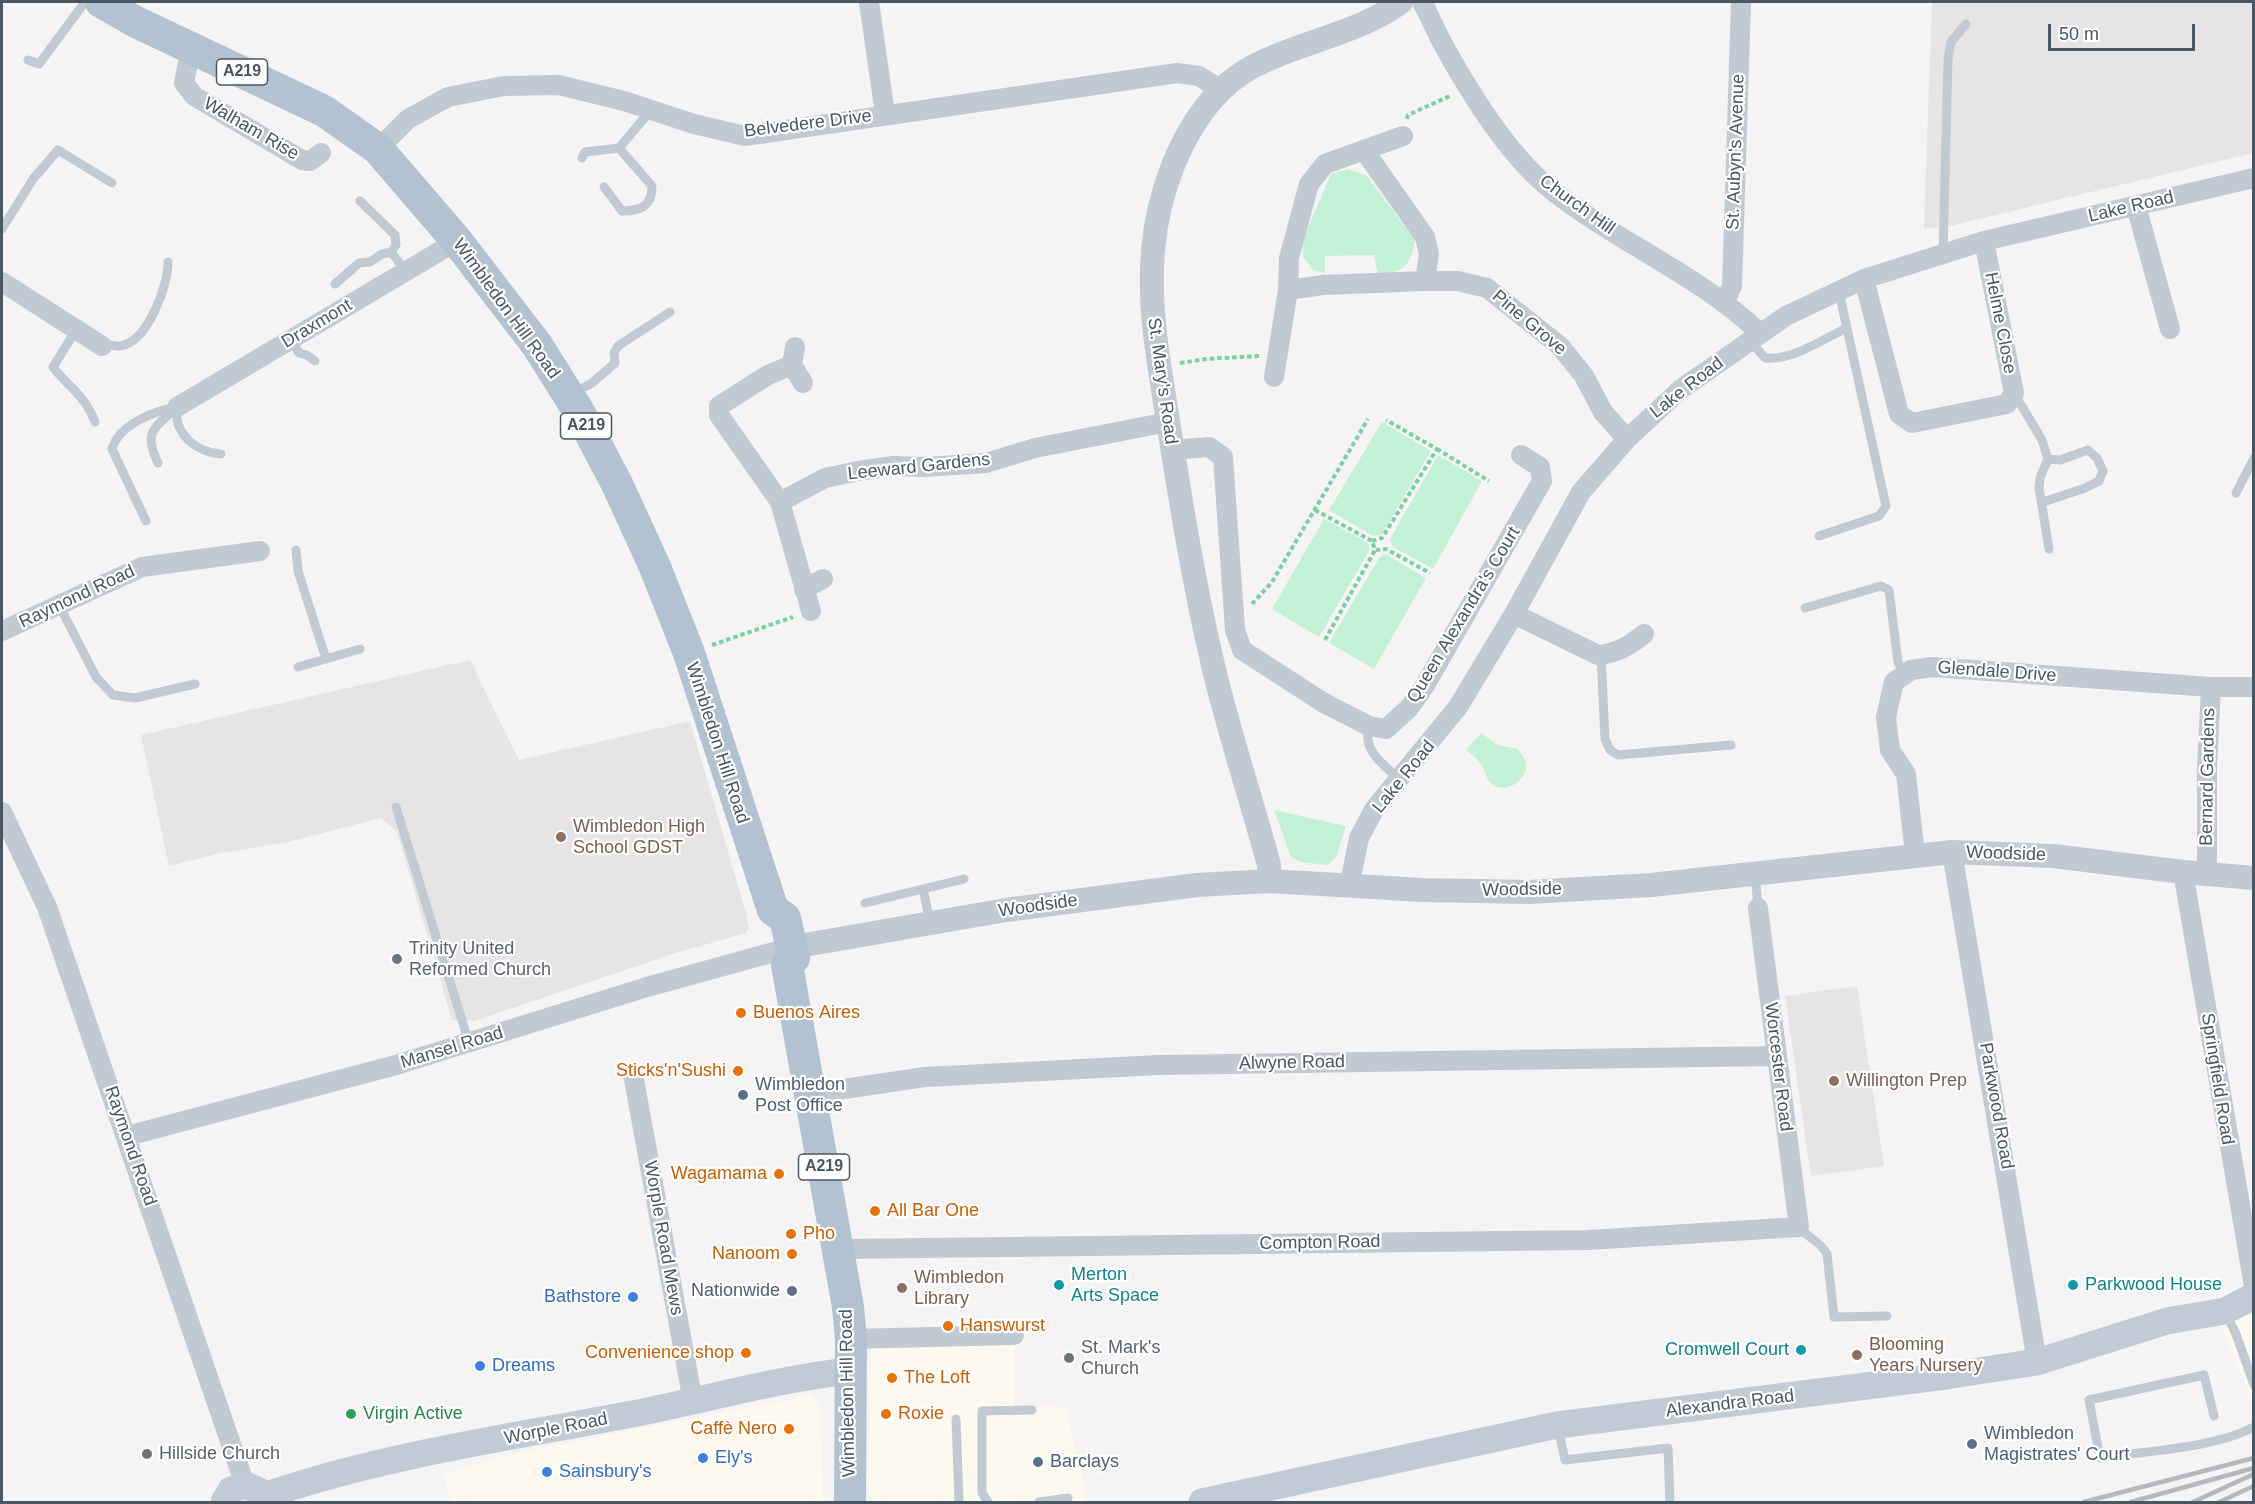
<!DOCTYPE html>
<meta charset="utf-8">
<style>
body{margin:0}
#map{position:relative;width:2255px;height:1504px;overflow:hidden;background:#f5f3f3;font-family:Helvetica,sans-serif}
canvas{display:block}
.frame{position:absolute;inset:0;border:3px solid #4a5661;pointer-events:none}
.scale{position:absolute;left:2048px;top:24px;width:147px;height:27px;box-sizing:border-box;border:3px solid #4a5661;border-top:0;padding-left:8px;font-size:18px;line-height:21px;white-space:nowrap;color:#4a5661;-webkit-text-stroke:4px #fff;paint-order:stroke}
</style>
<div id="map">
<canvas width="2255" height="1504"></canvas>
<div class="frame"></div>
<div class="scale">50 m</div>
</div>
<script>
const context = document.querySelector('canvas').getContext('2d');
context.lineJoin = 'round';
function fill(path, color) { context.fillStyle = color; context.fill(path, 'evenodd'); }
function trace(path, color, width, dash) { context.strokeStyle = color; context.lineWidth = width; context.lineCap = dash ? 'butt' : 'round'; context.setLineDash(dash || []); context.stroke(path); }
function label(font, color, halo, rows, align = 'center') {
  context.font = font + ' Helvetica,sans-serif'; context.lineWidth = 4.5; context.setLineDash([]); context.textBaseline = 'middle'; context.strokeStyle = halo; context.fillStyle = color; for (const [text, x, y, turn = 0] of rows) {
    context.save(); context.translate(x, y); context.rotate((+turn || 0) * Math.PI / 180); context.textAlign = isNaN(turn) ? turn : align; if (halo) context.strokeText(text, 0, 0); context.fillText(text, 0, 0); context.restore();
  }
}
const commercial = new Path2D(`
 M2253,1301V1402L2218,1318Z
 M871,1344H1014V1406L1066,1407L1087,1502H872L868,1485Z
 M811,1395L820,1408L823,1502H451L444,1475L503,1456Z`);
const education = new Path2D(`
 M1932,2H2253V153L1950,226L1924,229Z
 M470,660L519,760L690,721L746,913L749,928L746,933L669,955L475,1021L452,1020L397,832L381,818L288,842L222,853L169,866L141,735Z
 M1857,986L1884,1166L1811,1176L1785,996Z`);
const green = new Path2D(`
 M1348,169L1366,175L1415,240C1411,267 1403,271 1378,276L1374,255L1325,256V273L1313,270L1303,257L1304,237L1331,174Z
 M1382,422L1431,451L1381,535L1373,536L1329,510Z
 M1438,455L1482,481L1433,569L1393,547L1390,539Z
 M1324,519L1367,542L1370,549L1319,637L1272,609Z
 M1386,554L1426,578L1374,669L1329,643L1379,558Z
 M1481,733L1498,745L1518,749C1520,753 1524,757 1525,761C1531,777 1509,793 1495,786C1485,781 1487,772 1480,763C1477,758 1471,754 1466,750Z
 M1274,810L1346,826L1336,857L1328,865L1300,862L1291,857Z`);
const path = new Path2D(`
 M1407,119L1408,115L1452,95
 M1180,363L1206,359L1259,356
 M1437,449L1489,481
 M1315,510L1372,541L1375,550L1386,549L1430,573
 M1372,541L1382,538L1437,449L1386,420
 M1252,604L1272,582L1368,419
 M1325,640L1375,550
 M712,645L793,617`);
const service = new Path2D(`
 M28,60L39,64L85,2
 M582,158L585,152L619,148L651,110
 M604,187L622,211C641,211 652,206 652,186L619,148
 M360,201L395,235L396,245L391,252L406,271
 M2,229L33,179L58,150L112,183
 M1943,254L1948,59L1951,42L1966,24
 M335,284L359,263L370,262L382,254L391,252
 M76,330L53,367C68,387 85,395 95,422
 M291,339L299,353L307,355L315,361
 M1749,340L1765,358C1792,361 1823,339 1847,328
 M100,344C106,344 114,346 120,346C148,342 168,286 168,262
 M573,393L592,383L615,363L614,353L618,346L670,312
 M2014,393L2042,440L2048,459L2040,478L2039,488L2049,549
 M177,407C173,434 196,452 221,454
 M158,463C143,431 154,429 177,407
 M2236,493L2254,458
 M2043,502L2085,488L2099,481L2103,471L2097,458L2088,450L2060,460L2048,459
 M146,521L112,449C119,424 155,411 177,407
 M1819,536L1879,516L1886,506L1839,292
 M296,550L298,571L326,659
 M59,605L96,677L113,695L135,698L195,684
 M1805,608L1881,586L1889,590L1898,662L1904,675
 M1601,654L1605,739L1610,750L1618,755L1731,745
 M298,667L360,649
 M1369,726C1362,751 1383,764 1400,780
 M396,807L469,1043
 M1755,874L1758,908
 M865,903L923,889
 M930,922L923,889L964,879
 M1799,1227C1808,1238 1821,1242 1827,1254L1834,1317L1887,1316
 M2226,1314L2236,1334L2254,1385
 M2214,1416L2204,1375L2089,1400L2100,1458C2145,1451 2215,1448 2254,1427
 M956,1419L959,1502
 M1558,1427L1565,1460L1668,1448L1670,1502
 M988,1502L982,1493V1411L1032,1410
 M1039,1502L1068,1498`);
const minor = new Path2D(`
 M869,2L885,114
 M1422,2C1430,16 1436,32 1444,46C1471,95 1509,157 1553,191C1619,243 1699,275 1760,333
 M191,48L184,83L194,96L302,160L310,161L321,153
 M378,149L408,119L448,97L504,86L559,85L624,101L694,124L745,136L1177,73L1199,76L1221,90
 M1364,150L1403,136
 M2136,206L2170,329
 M1864,279L1899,414L1912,423L2007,404L2014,393L1984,241
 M1425,281H1458L1487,288L1560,346L1584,376L1603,412L1627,439
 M2,282L102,346
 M1725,302L1732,286L1741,2
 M795,347L792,365L803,383
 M792,365L768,375L719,406V415L780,502L811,611
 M1274,377L1288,290L1289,258L1309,184L1325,164L1364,150L1425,237L1429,254L1425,281L1323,285L1288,290
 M177,407L457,241
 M1172,450L1209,447L1223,457L1235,630L1242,650L1324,703L1369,726L1386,729L1409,708L1424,687L1542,481L1540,467L1521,455
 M780,502L825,478L858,471L893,466L924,467L986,463L1035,448L1168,422
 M804,589L823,579
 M1514,614L1598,655C1618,653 1629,646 1644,634
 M2,631L142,567L260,551
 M2,812L47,907L245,1485
 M1952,852L2037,1362
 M1915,855L1906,774L1890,750L1886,717L1894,682L1911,670L1932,667L2211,687
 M2183,872L2254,1286
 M2207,874V767L2211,687H2254
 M1349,887L1359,838L1375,808L1458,707L1514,614L1581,492L1627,439L1681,389L1786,316L1864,279L1984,241L2254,178
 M633,1074L693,1402
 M810,1094L925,1077L1159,1065L1777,1056
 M127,1136L396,1065L647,987L774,952
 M840,1249L1589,1240L1799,1227L1758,908
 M851,1339L1014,1335`);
const tertiary = new Path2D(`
 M1270,881L1269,865C1251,798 1229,733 1213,665C1194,585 1181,503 1168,421C1159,364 1148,308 1153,250C1158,194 1180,131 1221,90C1267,44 1348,42 1401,2
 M793,947L1006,910L1197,885L1270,881L1423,890L1529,892L1651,885L1952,852L2053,856L2183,872L2254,878`);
const secondary = new Path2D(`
 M264,1496C380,1456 506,1438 627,1415C701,1401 775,1379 850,1371
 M224,1502L231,1490L245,1485L259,1491L264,1502
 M1202,1502L1557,1425L1946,1376L2037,1362L2167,1321L2225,1311L2254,1296`);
const primary = new Path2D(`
 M101,2L134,21L324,111L378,149L457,241L537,345L579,412L617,484L655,567L689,653L773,910L785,918L794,958L787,965
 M787,965L848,1307L851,1339L850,1502`);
const rail = new Path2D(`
 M2084,1502L2254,1458
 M2131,1502L2254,1468
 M2193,1502L2254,1474
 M2219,1502L2254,1486`);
const markers = [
 [561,837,6,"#8d6e63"],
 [397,959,6,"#6b7280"],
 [741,1013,6,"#e8710a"],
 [738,1071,6,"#e8710a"],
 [1834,1081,6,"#8d6e63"],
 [743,1095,6,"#5c6f8a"],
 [779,1174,6,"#e8710a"],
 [875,1211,6,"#e8710a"],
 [791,1234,6,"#e8710a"],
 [792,1254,6,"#e8710a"],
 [1059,1285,6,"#0f9aa8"],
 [2073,1285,6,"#0f9aa8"],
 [902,1288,6,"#8d6e63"],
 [792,1291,6,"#5c6f8a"],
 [633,1297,6,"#3f7fe0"],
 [948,1326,6,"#e8710a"],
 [1801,1350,6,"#0f9aa8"],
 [746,1353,6,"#e8710a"],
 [1857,1355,6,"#8d6e63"],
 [1069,1358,6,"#6b7280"],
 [480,1366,6,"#3f7fe0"],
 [892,1378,6,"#e8710a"],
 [351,1414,6,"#2e9e5b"],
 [886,1414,6,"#e8710a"],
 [789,1429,6,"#e8710a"],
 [1972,1444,6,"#5c6f8a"],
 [147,1454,6,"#6b7280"],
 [703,1458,6,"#3f7fe0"],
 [1038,1462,6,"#5c6f8a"],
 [547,1472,6,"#3f7fe0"]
];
const shields = [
 [242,72,51],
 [586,426,51],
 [824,1167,51]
];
const shieldNames = [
 ["A219",242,72],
 ["A219",586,426],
 ["A219",824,1167]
];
const streetNames = [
 ["Belvedere Drive",808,124,-7],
 ["Walham Rise",251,129,30],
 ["St. Aubyn's Avenue",1736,152,-88],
 ["Church Hill",1577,205,36],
 ["Lake Road",2131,207,-13],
 ["Wimbledon Hill Road",506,309,54],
 ["Pine Grove",1529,323,40],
 ["Helme Close",2000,323,79],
 ["Draxmont",317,324,-31],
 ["St. Mary's Road",1162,381,82],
 ["Lake Road",1687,388,-38],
 ["Leeward Gardens",919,467,-6],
 ["Raymond Road",77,597,-25],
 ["Queen Alexandra's Court",1464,615,-59],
 ["Glendale Drive",1997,672,4],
 ["Wimbledon Hill Road",717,743,72],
 ["Lake Road",1404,777,-51],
 ["Bernard Gardens",2208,777,-89],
 ["Woodside",2006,854,2],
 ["Woodside",1522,890,-1],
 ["Woodside",1038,906,-8],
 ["Mansel Road",452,1048,-17],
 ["Alwyne Road",1292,1063,-1],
 ["Worcester Road",1778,1067,83],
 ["Springfield Road",2217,1079,81],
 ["Parkwood Road",1996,1106,80],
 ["Raymond Road",130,1146,71],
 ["Worple Road Mews",663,1238,80],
 ["Compton Road",1320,1243,-1],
 ["Wimbledon Hill Road",848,1393,-91],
 ["Alexandra Road",1730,1404,-7],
 ["Worple Road",556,1429,-11]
];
const educationNames = [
 ["Wimbledon High",573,827],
 ["School GDST",573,848],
 ["Willington Prep",1846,1081],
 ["Wimbledon",914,1278],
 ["Library",914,1299],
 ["Blooming",1869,1345],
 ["Years Nursery",1869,1366]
];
const worshipNames = [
 ["Trinity United",409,949],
 ["Reformed Church",409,970],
 ["St. Mark's",1081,1348],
 ["Church",1081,1369],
 ["Hillside Church",159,1454]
];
const foodNames = [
 ["Buenos Aires",753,1013],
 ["Sticks'n'Sushi",726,1071,"right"],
 ["Wagamama",767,1174,"right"],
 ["All Bar One",887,1211],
 ["Pho",803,1234],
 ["Nanoom",780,1254,"right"],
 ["Hanswurst",960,1326],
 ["Convenience shop",734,1353,"right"],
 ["The Loft",904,1378],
 ["Roxie",898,1414],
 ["Caffè Nero",777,1429,"right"]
];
const serviceNames = [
 ["Wimbledon",755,1085],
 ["Post Office",755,1106],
 ["Nationwide",780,1291,"right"],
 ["Wimbledon",1984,1434],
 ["Magistrates' Court",1984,1455],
 ["Barclays",1050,1462]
];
const cultureNames = [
 ["Merton",1071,1275],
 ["Arts Space",1071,1296],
 ["Parkwood House",2085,1285],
 ["Cromwell Court",1789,1350,"right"]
];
const shopNames = [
 ["Bathstore",621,1297,"right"],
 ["Dreams",492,1366],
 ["Ely's",715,1458],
 ["Sainsbury's",559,1472]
];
const leisureNames = [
 ["Virgin Active",363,1414]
];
fill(commercial, '#fdf9ef');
fill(education, '#e6e4e5');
fill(green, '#c3f1d5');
trace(path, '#7ad0a6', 4, [4.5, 3]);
trace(service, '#c1cad2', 9);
trace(minor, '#c1cad2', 20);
trace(tertiary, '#c1cad2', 24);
trace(secondary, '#c1cbd6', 27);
trace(primary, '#b3c2d1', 32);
trace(rail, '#b5b8bd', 4.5);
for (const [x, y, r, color] of markers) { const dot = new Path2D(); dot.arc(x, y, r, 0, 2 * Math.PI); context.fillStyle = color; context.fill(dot); trace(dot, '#fff', 2); }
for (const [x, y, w] of shields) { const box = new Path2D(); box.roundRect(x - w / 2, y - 13, w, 26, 4.5); context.fillStyle = '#fff'; context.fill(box); trace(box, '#4a5661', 1.5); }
label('bold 16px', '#4a5661', null, shieldNames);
label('18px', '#4a5661', '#fff', streetNames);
label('18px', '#785e54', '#fff', educationNames, 'left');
label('18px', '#5b616d', '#fff', worshipNames, 'left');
label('18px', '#c56008', '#fff', foodNames, 'left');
label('18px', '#4e5e75', '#fff', serviceNames, 'left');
label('18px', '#0d838f', '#fff', cultureNames, 'left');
label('18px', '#366cbe', '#fff', shopNames, 'left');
label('18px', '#27864d', '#fff', leisureNames, 'left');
</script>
